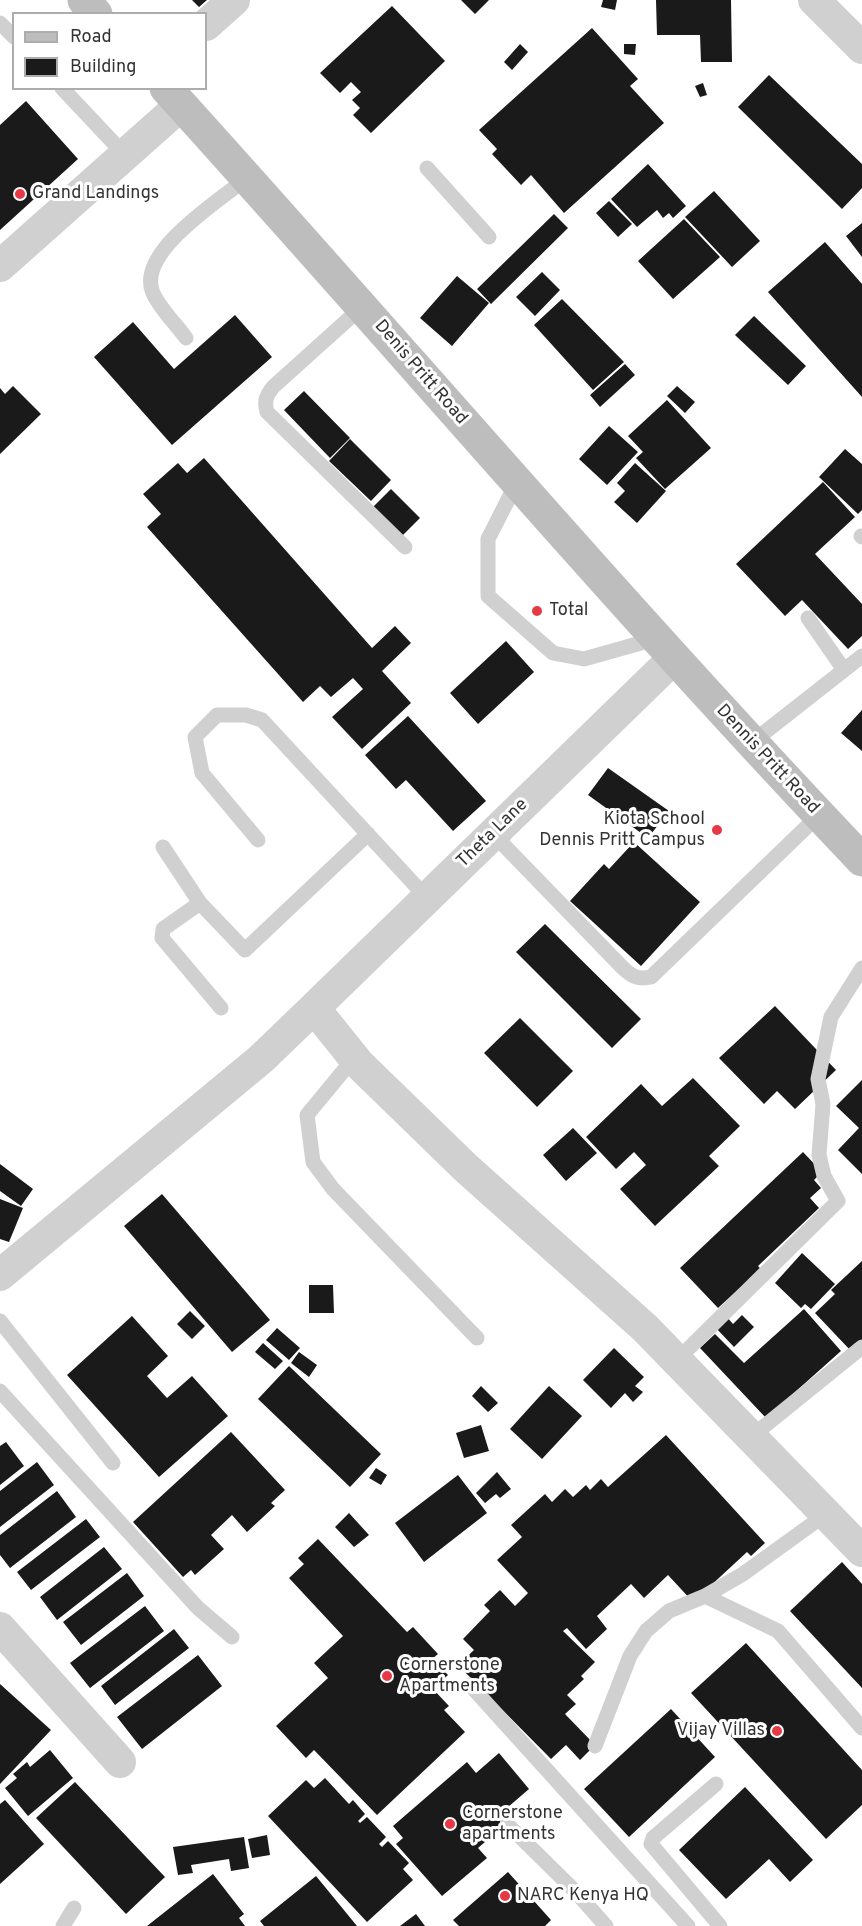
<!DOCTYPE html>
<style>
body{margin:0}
#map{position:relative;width:862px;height:1926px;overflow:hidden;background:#fff;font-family:Overpass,sans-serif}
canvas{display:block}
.legend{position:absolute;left:12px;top:12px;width:195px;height:78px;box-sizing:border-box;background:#fff;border:2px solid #adadad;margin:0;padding:8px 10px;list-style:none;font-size:18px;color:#333}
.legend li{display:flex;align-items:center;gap:12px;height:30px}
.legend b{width:30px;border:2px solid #adadad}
</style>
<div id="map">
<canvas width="862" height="1926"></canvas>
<ul class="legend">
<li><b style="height:8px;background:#bdbdbd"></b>Road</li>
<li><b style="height:16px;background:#1a1a1a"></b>Building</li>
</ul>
</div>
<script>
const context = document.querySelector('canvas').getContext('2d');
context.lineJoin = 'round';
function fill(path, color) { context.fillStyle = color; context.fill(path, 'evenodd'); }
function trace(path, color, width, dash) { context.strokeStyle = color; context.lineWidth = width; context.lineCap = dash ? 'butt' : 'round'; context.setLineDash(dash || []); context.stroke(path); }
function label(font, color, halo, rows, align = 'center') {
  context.font = font + ' Overpass,sans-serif'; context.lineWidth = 6; context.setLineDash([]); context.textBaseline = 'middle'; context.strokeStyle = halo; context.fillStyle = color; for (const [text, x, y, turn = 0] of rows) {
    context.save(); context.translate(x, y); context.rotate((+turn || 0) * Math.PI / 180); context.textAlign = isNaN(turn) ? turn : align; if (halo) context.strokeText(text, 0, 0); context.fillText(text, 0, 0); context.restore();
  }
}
const building = new Path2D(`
 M192,0H207L199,7Z
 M461,0H489L475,14Z
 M603,0H617L615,10L601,7Z
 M656,0H731L732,62H701L700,35H657Z
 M392,6L445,61L371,133L353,115L360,108L352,100L361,92L351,82L340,93L320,73Z
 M592,28L638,79L630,86L664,123L564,213L531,175L521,185L492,154L497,149L479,130Z
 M520,44L528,52L512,70L504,62Z
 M624,44H636L635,55L624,54Z
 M769,75L862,164V188L842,209L738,107Z
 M703,83L707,95L700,97L695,86Z
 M26,101L78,159L0,230V125Z
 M648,164L686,206L673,218L669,213L663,218L657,210L637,227L611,199Z
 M714,191L760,241L732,267L685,217Z
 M609,201L632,224L618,237L596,213Z
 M554,214L568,228L491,304L477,289Z
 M684,219L720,257L673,299L638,261Z
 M862,223V257L846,236Z
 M825,242L862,284V397L768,292Z
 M542,272L560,290L535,316L516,297Z
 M457,276L489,303L452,346L420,318Z
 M562,299L624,362L593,390L534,325Z
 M235,315L272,357L172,445L94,357L133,322L174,369Z
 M754,316L806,366L788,385L735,335Z
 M625,364L635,375L600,407L590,395Z
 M13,386L41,414L0,454V388L5,394Z
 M677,386L695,402L685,413L667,396Z
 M304,391L350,438L330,458L284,410Z
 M667,400L711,448L665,489L636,458L643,452L628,436Z
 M609,426L638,452L607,485L579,459Z
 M350,439L391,480L371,501L329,461Z
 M845,449L862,464V510L858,514L819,477Z
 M204,458L372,648L395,626L411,643L382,671L411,703L362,749L332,717L363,689L353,678L331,697L320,686L303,702L147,527L161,514L143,494L178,463L187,473Z
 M635,463L666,491L637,523L614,502L625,491L617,483Z
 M823,482L855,517L815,554L862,604V636L848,649L802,600L785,616L736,564Z
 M391,489L420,518L402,536L373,507Z
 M506,641L534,672L478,724L450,693Z
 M862,710V751L841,733Z
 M408,716L486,801L453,831L406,780L396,789L365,755Z
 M608,768L669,811L648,838L588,795Z
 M634,842L700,902L641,966L570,901L604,864L609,869Z
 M545,924L641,1019L612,1048L516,952Z
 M775,1006L836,1070L795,1109L777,1091L764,1104L719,1058Z
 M520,1018L573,1071L537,1107L484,1053Z
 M693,1078L740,1126L709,1156L719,1166L655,1226L620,1189L646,1165L634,1152L616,1169L586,1137L641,1084L662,1106Z
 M862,1080V1174L838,1150L859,1128L836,1106Z
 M573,1128L597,1153L566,1181L543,1155Z
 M803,1152L822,1172L814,1180L821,1188L810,1198L819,1208L758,1266L768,1277L742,1286L718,1308L680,1268Z
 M0,1164L33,1189L21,1206L0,1191Z
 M162,1194L270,1320L232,1352L124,1226Z
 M0,1199L23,1208L9,1242L0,1239Z
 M802,1253L835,1284L811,1309L805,1304L801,1308L775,1283Z
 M862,1261V1340L851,1351L815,1313L835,1294L831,1290Z
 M309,1285H333L334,1313H309Z
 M804,1309L841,1351L766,1418L700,1348L715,1334L744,1363Z
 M190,1311L205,1326L192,1339L177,1324Z
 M742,1315L754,1327L734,1347L715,1327L726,1316L733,1324Z
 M132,1316L168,1356L147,1376L167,1398L192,1376L228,1416L159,1477L67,1375Z
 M277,1328L300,1348L289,1360L266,1340Z
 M263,1343L283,1361L275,1369L255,1352Z
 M614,1348L644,1377L635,1386L643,1392L633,1402L625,1393L611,1408L583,1380Z
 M299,1352L317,1365L309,1377L291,1363Z
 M289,1366L381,1454L350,1487L258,1399Z
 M481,1386L498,1403L488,1412L472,1396Z
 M549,1386L582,1416L542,1459L510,1429Z
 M481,1425L489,1451L464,1458L456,1433Z
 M231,1432L285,1490L271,1503L275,1506L247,1532L232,1515L211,1535L224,1549L195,1575L191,1570L183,1577L133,1522Z
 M666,1435L765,1543L751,1556L747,1552L693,1602L668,1575L644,1598L631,1584L597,1616L607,1629L586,1649L567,1628L563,1631L595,1662L581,1676L584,1679L567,1695L576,1704L565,1714L595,1745L580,1760L566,1745L551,1759L458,1665L474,1650L463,1639L490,1611L484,1605L500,1590L515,1606L528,1593L497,1560L522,1537L511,1525L545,1494L552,1502L565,1489L573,1497L586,1485L590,1490L601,1479L608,1487Z
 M6,1442L24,1466L0,1485V1446Z
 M37,1462L54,1485L0,1527V1491Z
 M376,1468L387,1475L381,1485L369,1478Z
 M497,1472L511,1489L500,1498L496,1494L485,1503L476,1493Z
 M458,1475L487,1513L424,1562L395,1523Z
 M57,1491L76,1517L10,1568L0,1555V1535Z
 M349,1513L369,1535L354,1547L335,1527Z
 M86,1519L100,1537L31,1590L17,1572Z
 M318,1539L407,1632L413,1627L438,1654L432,1659L448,1675L433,1689L449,1706L444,1710L465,1732L377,1815L314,1750L306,1758L276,1726L328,1678L314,1663L343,1636L289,1578L304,1564L298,1558Z
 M104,1547L122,1569L57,1620L40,1597Z
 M842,1562L862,1584V1688L790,1611Z
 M127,1573L144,1596L81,1645L63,1622Z
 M145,1606L164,1631L90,1688L70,1663Z
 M174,1629L189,1648L115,1705L101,1686Z
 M746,1643L862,1770V1805L826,1839L691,1693Z
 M198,1655L222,1686L142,1749L117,1717Z
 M0,1684L51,1730L0,1784Z
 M671,1709L715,1757L629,1837L584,1789Z
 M50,1750L73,1778L28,1816L5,1788L17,1778L13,1774L27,1762L30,1767Z
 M499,1753L529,1789L500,1814L507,1823L478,1848L487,1858L442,1896L396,1844L403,1838L393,1826L467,1762L476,1773Z
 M325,1778L349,1804L353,1800L365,1814L358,1821L360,1823L367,1817L386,1837L379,1844L382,1847L388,1841L409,1863L403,1869L413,1880L367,1922L268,1816L306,1780L314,1788Z
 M75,1782L165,1877L126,1914L36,1818Z
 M745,1787L813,1860L790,1882L769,1859L726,1899L679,1850Z
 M5,1800L44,1844L0,1884V1804Z
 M267,1835L270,1855L252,1858L248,1839Z
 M244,1837L249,1868L231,1871L229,1859L191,1865L193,1873L178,1875L173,1847Z
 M508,1872L551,1920L545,1926H459L453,1920Z
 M213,1874L244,1914L239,1918L245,1926H147Z
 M316,1876L357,1926H264L260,1921Z
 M416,1914L425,1926H400Z`);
const lane = new Path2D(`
 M0,23L14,37
 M62,88L125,155
 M427,168L489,237
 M363,306L273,387C266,396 264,401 267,412L405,547
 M186,338C176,324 160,309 153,293C135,253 220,200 247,178
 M516,484L488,539V596L553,653L584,659L655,639
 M861,536L862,537
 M808,618L844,670
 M751,743L862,656
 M493,834L622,967C631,976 638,980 651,977L819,815
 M258,840L202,773L195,737L217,715H246L262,720L427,898
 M163,847L200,903L245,950L368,834
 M200,903L163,929L162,938L221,1008
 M354,1058L307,1115L313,1162L333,1189L477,1338
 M0,1321L113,1463
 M676,1361L838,1201L824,1176L819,1155L823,1104L818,1079L831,1017L862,968
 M0,1391L198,1608L232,1637
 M751,1437L862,1347
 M705,1596L778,1631L862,1728
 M470,1685L688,1926
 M595,1746L630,1656L646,1631L669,1611L705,1596L743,1574L826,1514
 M716,1784L653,1838L651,1844L720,1926
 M507,1824L574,1890L606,1926
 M63,1926L74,1908`);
const street = new Path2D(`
 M814,0L862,48
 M206,25L234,0
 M0,266L181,105
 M314,1008L673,659
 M0,1275L261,1059L314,1008L359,1064L466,1168L645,1328L862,1551
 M0,1628L120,1762`);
const secondary = new Path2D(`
 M84,0L96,14
 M166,88C399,345 623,609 862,860`);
const markers = [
 [20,194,6,"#e63946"],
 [537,611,6,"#e63946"],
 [717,830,6,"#e63946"],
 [387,1676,6,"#e63946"],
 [777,1731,6,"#e63946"],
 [450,1824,6,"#e63946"],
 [505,1896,6,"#e63946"]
];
const poiNames = [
 ["Grand Landings",32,194],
 ["Total",549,611],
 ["Kiota School",705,820,"right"],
 ["Dennis Pritt Campus",705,841,"right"],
 ["Cornerstone",399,1666],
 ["Apartments",399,1687],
 ["Vijay Villas",765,1731,"right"],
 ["Cornerstone",462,1814],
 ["apartments",462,1835],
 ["NARC Kenya HQ",517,1896]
];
const streetNames = [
 ["Denis Pritt Road",420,373,49],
 ["Dennis Pritt Road",767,760,47],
 ["Theta Lane",493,834,-44]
];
fill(building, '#1a1a1a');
trace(lane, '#d0d0d0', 15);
trace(street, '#d0d0d0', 32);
trace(secondary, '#bdbdbd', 33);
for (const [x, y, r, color] of markers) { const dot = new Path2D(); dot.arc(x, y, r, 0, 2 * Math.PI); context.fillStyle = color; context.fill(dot); trace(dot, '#fff', 2); }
label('18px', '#333', '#fff', poiNames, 'left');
label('18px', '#333', '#fff', streetNames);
</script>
